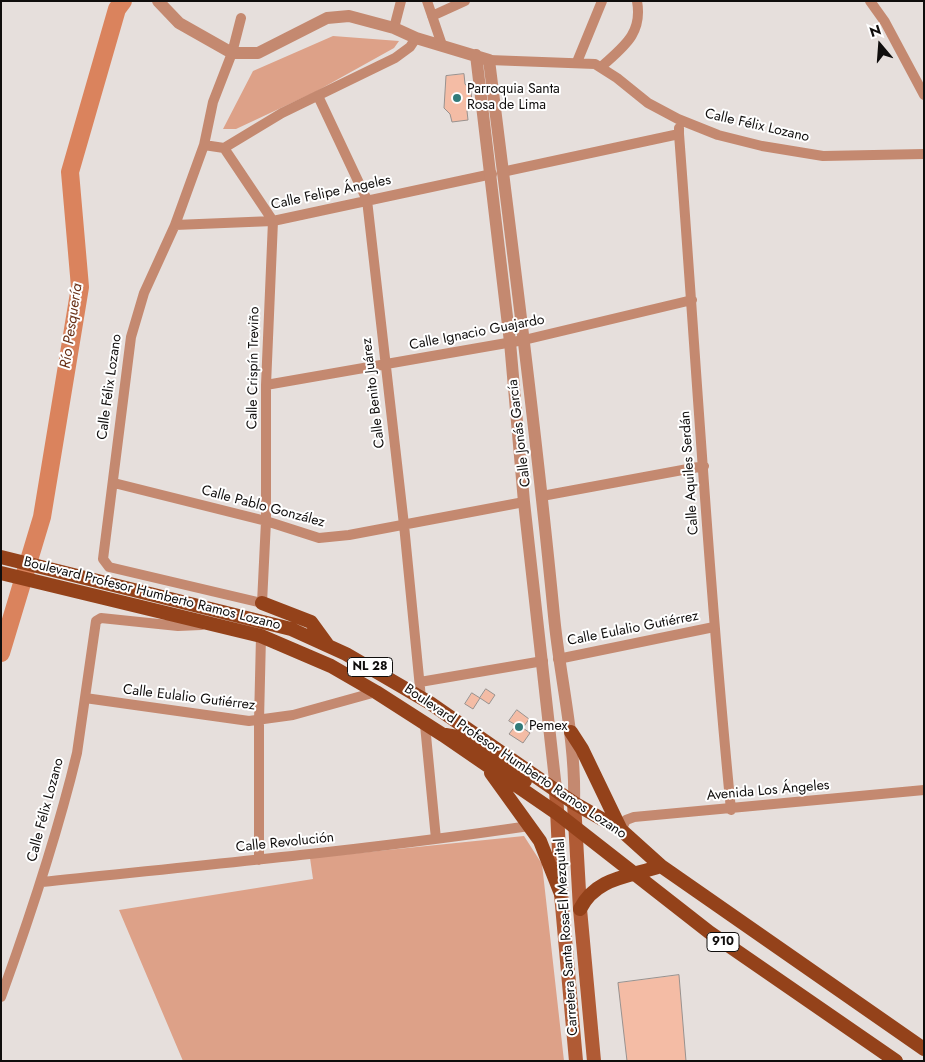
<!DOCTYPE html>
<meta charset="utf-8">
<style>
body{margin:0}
#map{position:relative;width:925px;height:1062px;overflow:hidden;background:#e6dfdc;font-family:Jost,sans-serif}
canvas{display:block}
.frame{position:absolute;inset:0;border:2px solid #100e0d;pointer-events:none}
.north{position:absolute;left:855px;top:20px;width:50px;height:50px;-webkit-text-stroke:4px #fff;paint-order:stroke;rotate:342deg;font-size:14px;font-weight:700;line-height:20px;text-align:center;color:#100e0d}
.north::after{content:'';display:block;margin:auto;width:18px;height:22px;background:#100e0d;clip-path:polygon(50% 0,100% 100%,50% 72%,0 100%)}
</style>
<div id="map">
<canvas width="925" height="1062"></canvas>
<div class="frame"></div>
<div class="north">N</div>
</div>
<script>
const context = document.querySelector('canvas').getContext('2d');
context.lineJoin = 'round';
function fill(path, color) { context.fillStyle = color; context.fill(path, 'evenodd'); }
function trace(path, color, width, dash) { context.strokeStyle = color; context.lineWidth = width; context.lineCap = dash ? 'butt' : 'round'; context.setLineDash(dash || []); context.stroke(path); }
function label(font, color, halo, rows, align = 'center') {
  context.font = font + ' Jost,sans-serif'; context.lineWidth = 4; context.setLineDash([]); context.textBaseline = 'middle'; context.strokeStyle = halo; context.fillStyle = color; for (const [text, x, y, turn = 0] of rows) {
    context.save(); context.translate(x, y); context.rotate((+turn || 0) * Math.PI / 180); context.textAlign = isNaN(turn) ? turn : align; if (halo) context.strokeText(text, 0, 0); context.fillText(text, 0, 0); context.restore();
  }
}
const green = new Path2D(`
 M333,36L399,41L394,48L315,92L236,129H223L253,71Z
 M524,836L542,864L564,1061H183L119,910L313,879L310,858Z`);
const river = new Path2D(`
 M1,653L42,517L80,287L70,172L117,9L123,1`);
const building = new Path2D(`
 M464,74L465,84L471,91L472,103L467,111L468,120L452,122L450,114L444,108L446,76Z
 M486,689L495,695L489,704L480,698Z
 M472,693L480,698L473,709L465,704Z
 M517,710L529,719L523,728L530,733L523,743L509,734L516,725L509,721Z
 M679,975L686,1061H627L618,983Z`);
const minor = new Path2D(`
 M427,1L442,45
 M870,1L885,22L924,95
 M432,16L465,1
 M394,28L401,1
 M489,60L595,64L617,78L648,103L678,119L718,135L762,146L823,156L924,154
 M577,62L602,1
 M601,67C623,47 643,34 637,1
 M318,96L367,200L404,525L421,698
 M679,134C696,359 709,585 731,810
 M204,145L224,148L282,113L395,58L410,47L416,38
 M224,148L273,221L266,385V521L262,603L109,567L103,559L131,337L144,293L175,225L204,145L213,102L232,53L241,18
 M502,172L679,134V128
 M175,225L273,221L492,174
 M266,385L524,340L692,300
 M114,483L266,521L319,538L349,535L524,502
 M542,496L704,466
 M558,659L714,627
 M420,682L543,661
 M85,698L249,721L293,715L376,692
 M425,725L436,839
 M621,830L626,820L634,817L924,790
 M259,860V721L261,636
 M42,882C205,865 368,850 529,826
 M1,997C30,917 57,836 77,753L96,621L101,618L178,626L201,625`);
const tertiary = new Path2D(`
 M158,1L179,23L232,53H258L327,18L349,16L394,28L416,38L489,60C512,245 536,430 554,616C560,679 576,740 574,803
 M476,55L510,342L524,502L556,789`);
const secondary = new Path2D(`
 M556,789L561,894L576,1061
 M574,803L580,909L594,1061`);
const primary = new Path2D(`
 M1,557L291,629L346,654L430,703L574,803L621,830L661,866L924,1049
 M1,573L261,636L331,666L376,692L443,735L558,814L709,932L896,1061
 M262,603L311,622L327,644
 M571,732L582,749L621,830
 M446,735C477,738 500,763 525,781
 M491,773L540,841L561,894
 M580,909C596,877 629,877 661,866`);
const markers = [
 [457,98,5,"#327b7a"],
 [519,727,5,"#327b7a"]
];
const shields = [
 [370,667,45],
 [723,942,32]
];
const shieldNames = [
 ["NL 28",370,667],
 ["910",723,942]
];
const poiNames = [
 ["Parroquia Santa",467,90],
 ["Rosa de Lima",467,106],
 ["Pemex",529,727]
];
const streetNames = [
 ["Calle Félix Lozano",757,126,13],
 ["Calle Felipe Ángeles",331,193,-12],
 ["Calle Ignacio Guajardo",477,333,-11],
 ["Calle Crispín Treviño",254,368,-89],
 ["Calle Félix Lozano",110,387,-82],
 ["Calle Benito Juárez",374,393,-97],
 ["Calle Jonás García",520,433,-97],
 ["Calle Aquiles Serdán",690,473,-94],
 ["Calle Pablo González",263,507,15],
 ["Boulevard Profesor Humberto Ramos Lozano",152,594,14],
 ["Calle Eulalio Gutiérrez",633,629,-11],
 ["Calle Eulalio Gutiérrez",189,698,7],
 ["Boulevard Profesor Humberto Ramos Lozano",515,762,34],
 ["Avenida Los Ángeles",768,791,-5],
 ["Calle Félix Lozano",46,810,-75],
 ["Calle Revolución",285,843,-6],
 ["Carretera Santa Rosa-El Mezquital",567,937,-94]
];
const waterNames = [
 ["Río Pesquería",72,326,-82]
];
fill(green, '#dda188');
trace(river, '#da835d', 18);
fill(building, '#f4bca5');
trace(building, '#98918e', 1);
trace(minor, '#c48970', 10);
trace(tertiary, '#c48970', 12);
trace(secondary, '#b05b35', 14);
trace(primary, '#94421a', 14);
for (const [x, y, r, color] of markers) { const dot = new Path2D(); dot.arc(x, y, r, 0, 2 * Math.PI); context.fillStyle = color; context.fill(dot); trace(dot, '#fff', 2); }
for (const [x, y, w] of shields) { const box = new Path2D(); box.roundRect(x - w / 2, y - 9.5, w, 19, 4); context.fillStyle = '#fff'; context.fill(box); trace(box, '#100e0d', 1); }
label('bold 12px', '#100e0d', null, shieldNames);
label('14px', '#100e0d', '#fff', poiNames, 'left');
label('14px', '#100e0d', '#fff', streetNames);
label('italic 15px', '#6b3218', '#fff', waterNames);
</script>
